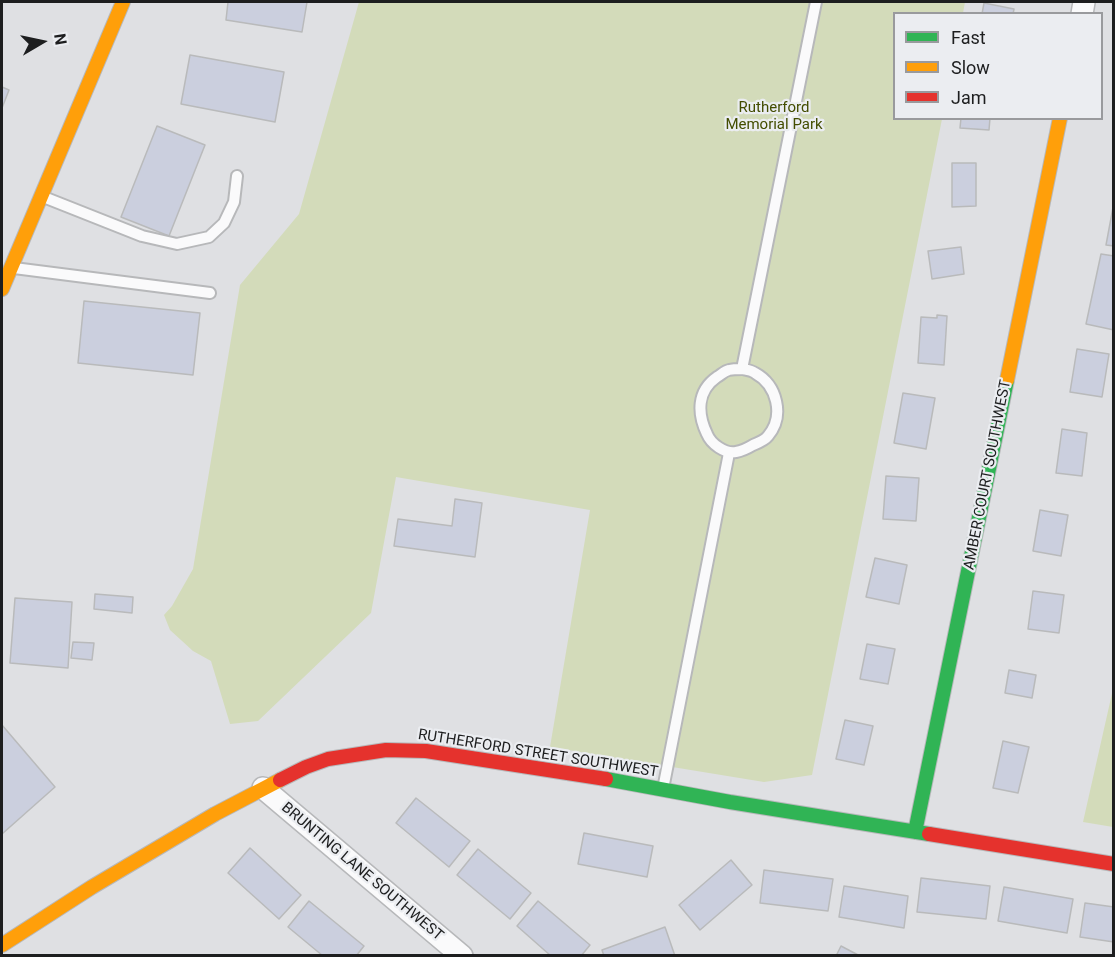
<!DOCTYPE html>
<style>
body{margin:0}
#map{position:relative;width:1115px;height:957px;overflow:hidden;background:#dfe0e3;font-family:Roboto,sans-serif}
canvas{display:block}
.frame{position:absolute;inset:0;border:3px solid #1d1e1f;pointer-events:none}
.legend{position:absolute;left:893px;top:12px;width:210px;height:108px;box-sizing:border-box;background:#ebedf1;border:2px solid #999a9d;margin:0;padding:8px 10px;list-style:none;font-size:18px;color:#1d1e1f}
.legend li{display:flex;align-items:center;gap:12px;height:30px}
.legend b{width:30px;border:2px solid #999a9d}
.north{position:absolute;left:12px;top:12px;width:60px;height:60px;-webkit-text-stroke:4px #ebedf1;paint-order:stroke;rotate:81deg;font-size:16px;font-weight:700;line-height:24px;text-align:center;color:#1d1e1f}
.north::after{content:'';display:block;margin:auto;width:21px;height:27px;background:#1d1e1f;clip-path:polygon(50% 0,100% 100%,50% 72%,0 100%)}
</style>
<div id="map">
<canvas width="1115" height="957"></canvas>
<div class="frame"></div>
<ul class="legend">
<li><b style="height:8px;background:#30b455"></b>Fast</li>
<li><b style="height:8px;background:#ff9f0a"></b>Slow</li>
<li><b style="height:8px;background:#e5322d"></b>Jam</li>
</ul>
<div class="north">N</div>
</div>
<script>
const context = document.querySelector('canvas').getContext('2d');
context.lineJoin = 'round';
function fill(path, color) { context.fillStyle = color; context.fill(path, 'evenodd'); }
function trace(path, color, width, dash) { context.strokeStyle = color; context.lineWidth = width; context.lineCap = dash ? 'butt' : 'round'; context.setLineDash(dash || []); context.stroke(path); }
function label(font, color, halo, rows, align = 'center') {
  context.font = font + ' Roboto,sans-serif'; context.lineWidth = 4.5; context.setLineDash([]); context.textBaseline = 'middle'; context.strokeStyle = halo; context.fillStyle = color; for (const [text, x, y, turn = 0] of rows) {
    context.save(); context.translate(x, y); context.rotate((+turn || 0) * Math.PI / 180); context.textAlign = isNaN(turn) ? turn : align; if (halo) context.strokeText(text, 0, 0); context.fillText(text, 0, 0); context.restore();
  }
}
const green = new Path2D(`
 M359,2H965L963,13L894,14V118L942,119L812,775L764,782L550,747L590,510L396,477L371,613L258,721L230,724L211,661L193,651L170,630L164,615L172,606L193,569L240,285L299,214Z
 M1113,689L1114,827H1113L1083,822Z`);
const building = new Path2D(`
 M228,2H307L302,32L226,20Z
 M984,3L1014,9L1013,14H982Z
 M190,55L284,72L275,122L181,104Z
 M2,87L9,90L2,108Z
 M961,118H990L989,130L960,128Z
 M157,126L205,145L169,236L121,217Z
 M952,163H976V206L952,207Z
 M1114,202V246L1106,245Z
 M961,247L964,274L932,279L928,251Z
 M1101,254L1114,256V330L1086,324Z
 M84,301L200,313L193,375L78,363Z
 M937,315L947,316L944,365L918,363L921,317L937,318Z
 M1077,349L1109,354L1102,397L1070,392Z
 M903,393L935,398L926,449L894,443Z
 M1062,429L1087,433L1082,476L1056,473Z
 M886,476L919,478L916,521L883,519Z
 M455,499L482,503L475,557L394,546L398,519L452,526Z
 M1040,510L1068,515L1061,556L1033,551Z
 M875,558L907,565L899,604L866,597Z
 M1033,591L1064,595L1059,633L1028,629Z
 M95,594L133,597L132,613L94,609Z
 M15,598L72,602L68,668L10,663Z
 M73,642L94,643L92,660L71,658Z
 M867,644L895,649L888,684L860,679Z
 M1009,670L1036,675L1032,698L1005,693Z
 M845,720L873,726L864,765L836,759Z
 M2,725L55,787L2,834Z
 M1003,741L1029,747L1018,793L993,788Z
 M416,798L470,841L449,867L396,823Z
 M584,833L653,846L647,877L578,864Z
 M250,848L301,895L279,919L228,873Z
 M478,849L531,893L510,919L457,875Z
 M731,860L752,885L700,930L679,905Z
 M764,870L833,879L828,911L760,903Z
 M921,878L990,886L986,919L917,912Z
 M844,886L908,896L904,928L839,917Z
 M1004,887L1073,899L1067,933L998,921Z
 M309,901L364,946L356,956H323L288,927Z
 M538,901L590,945L581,956H551L517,926Z
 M1085,903L1114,907V942L1080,937Z
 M665,927L675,956H604L602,950Z
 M841,946L860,956H836Z`);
const lane = new Path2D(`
 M41,196L142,236L177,244L209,237L224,223L234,202L237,176
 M14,268L210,293
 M742,369L816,2
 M742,369C747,370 751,370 755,373C777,385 785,416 768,436C765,440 758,443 753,445C748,448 742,451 736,452C725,454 711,444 707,434C697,413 697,391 717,377C721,375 724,371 729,370C733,369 738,369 742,369Z
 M663,789L729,453`);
const street = new Path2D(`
 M1082,14L1084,2
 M263,788L462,956`);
const fast = new Path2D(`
 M606,779L730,802L929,834
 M915,832L1007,380`);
const slow = new Path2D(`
 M2,289L123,2
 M1007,380L1060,118
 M2,945L92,887L215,814L280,780`);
const jam = new Path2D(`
 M280,780L306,767L328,759L386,750L426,751L606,779
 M929,834L1114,864`);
const parkNames = [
 ["Rutherford",774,108],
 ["Memorial Park",774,125]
];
const streetNames = [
 ["AMBER COURT SOUTHWEST",988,475,-79],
 ["RUTHERFORD STREET SOUTHWEST",538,754,9],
 ["BRUNTING LANE SOUTHWEST",362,872,40]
];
fill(green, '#d3dbba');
fill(building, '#cbcfde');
trace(building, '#b9babb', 1.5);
trace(lane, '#b7b8ba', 14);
trace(street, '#b7b8ba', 24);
trace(fast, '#b7b8ba', 16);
trace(slow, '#b7b8ba', 16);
trace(jam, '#b7b8ba', 16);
trace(lane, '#fafafb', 10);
trace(street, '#fafafb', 21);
trace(fast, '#30b455', 14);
trace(slow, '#ff9f0a', 14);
trace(jam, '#e5322d', 14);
label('15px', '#434d00', '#ebedf1', parkNames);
label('15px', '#1d1e1f', '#ebedf1', streetNames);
</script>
